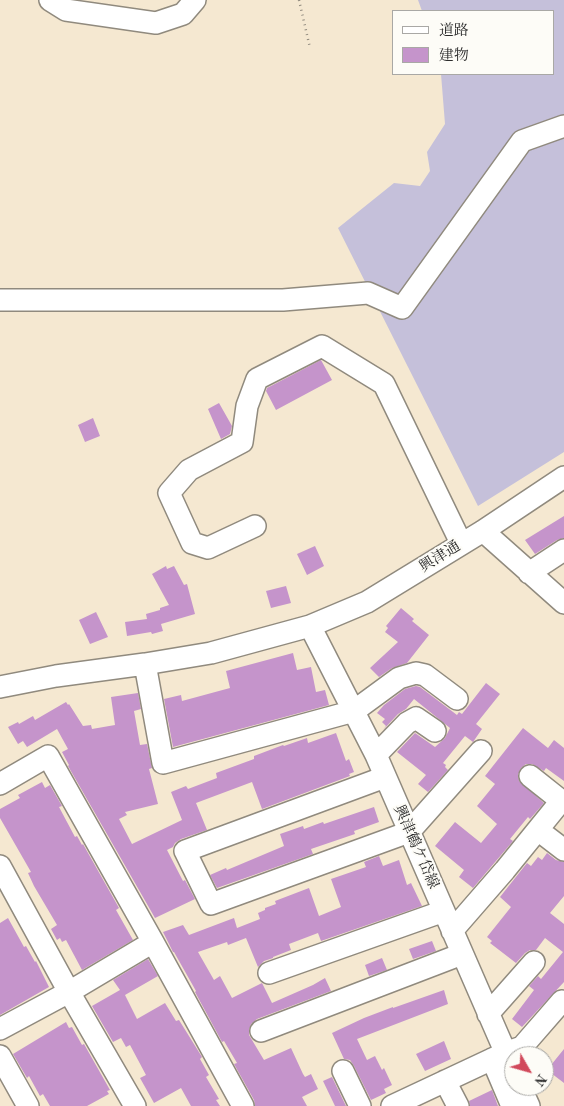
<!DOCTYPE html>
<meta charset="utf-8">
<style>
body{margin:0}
#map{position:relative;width:564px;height:1106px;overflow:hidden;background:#f5e8d1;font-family:"Old Standard TT","Noto Serif JP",serif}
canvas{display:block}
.legend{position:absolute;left:392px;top:10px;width:162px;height:65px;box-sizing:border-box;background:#fdfcf7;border:1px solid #a9a8a5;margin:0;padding:6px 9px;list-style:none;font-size:15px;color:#2b2b2b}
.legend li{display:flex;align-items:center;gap:10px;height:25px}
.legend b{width:25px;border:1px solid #a9a8a5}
.north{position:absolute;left:504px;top:1046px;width:50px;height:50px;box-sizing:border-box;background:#fdfcf7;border:1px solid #a9a8a5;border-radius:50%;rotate:128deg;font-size:14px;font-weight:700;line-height:20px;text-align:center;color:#2b2b2b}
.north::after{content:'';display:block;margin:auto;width:18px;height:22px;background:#d1495b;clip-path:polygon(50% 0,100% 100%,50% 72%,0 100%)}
</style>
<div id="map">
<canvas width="564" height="1106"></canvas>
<ul class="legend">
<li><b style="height:6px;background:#fff"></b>道路</li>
<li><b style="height:14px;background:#c594cb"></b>建物</li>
</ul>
<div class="north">N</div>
</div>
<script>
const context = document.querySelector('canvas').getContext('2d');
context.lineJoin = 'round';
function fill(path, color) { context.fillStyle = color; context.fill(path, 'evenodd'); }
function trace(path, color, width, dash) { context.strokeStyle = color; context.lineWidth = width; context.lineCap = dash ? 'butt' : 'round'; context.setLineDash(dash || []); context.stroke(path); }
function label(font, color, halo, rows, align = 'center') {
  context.font = font + ' "Old Standard TT","Noto Serif JP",serif'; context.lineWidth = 4; context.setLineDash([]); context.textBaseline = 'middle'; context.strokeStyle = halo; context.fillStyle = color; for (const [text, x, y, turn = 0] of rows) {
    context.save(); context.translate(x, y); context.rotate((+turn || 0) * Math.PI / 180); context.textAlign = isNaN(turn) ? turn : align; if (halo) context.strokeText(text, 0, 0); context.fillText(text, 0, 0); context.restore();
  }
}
const industrial = new Path2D(`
 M418,0H564V452L478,506L338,228L394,183L420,186L430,171L427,152L445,124L441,74H553V11H422Z`);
const building = new Path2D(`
 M321,360L332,380L276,410L266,391L267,388Z
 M219,403L232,426L230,434L221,439L208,409Z
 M93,418L100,436L85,442L78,425Z
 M564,516V538L557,540L535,554L525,540Z
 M315,546L324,566L307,575L297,554Z
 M166,566L167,569L174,566L184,585L187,584L195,614L161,624L163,631L152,634L151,632L127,636L125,622L147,619L146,614L160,610V608L169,605L152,574Z
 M286,586L291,603L271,608L266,591Z
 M401,608L414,619L412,621L429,635L407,663L392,668L379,677L370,668L398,642L385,632L388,628L386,626Z
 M96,612L108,637L90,644L79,620Z
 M293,653L297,670L311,667L316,692L325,690L329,705L173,747L164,699L181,695L182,701L230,688L226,671Z
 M486,683L500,694L476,724L482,729L473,742L465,736L443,763L446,765L445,767L448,770L428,792L418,784L426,775L397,752L415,733L435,747L445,738L450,728L414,699L406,709L398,714L383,730L386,726L382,722L385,719L377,713L384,705L405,689L416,686L420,687L457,715L459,712L462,714Z
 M138,693L141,709L134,711L140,745L147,744L152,768L149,769L158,804L125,812L127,815L119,819L132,844L182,820L171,792L186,786L188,789L217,778L216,773L254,759V756L283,745L284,746L307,738L308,743L336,733L346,761L349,759L354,772L349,774L350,776L262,809L252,782L196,803L207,830L181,839L175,843L173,847L167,850L183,881L185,880L195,899L155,918L68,766L69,765L62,752L68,749L57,729L27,747L23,741L18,744L8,727L18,722L19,724L33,716L35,720L66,702L68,705L69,704L83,726L91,725L92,729L115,725L111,697Z
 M523,728L548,748L554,740L564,748V781L546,768L544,771L532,764H526L521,768L518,775L519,781L544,803L530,819L528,817L510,839L513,841L473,888L459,877L464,870L435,846L455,822L481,843L497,824L477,806L495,784L485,776Z
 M42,782L45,788L50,785L62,806L59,807L75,837L77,836L82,845L83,844L119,908L116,910L133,940L82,970L66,940L62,942L60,938L57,940L51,929L57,925L34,886L28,873L31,872L0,818V809L20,798L18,795Z
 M374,807L379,822L354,831L355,834L311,849L313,854L217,888L210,875L226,868L227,870L284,846L280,834L303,826L304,829L323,822L324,824Z
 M547,853L556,860L564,862V896L550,913L564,924V982L522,1027L512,1019L534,990L529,986L538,976L541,979L563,952L545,938L536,950H530L525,953L516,963L490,943L492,941L487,937L511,907L500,897L527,863L531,866L538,857L542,860Z
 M379,856L383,866L399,860L407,885L411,883L422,906L321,941L318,933L289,944L291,950L273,957V958L264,961L258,967L246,938L228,945L227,942L198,952L214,980L220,976L232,998L262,983L272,1003L313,985L325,978L331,991L257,1019L251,1024L249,1030V1035L264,1060L291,1048L303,1074L305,1077L311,1074L318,1089L302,1097L307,1106H255L254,1100L234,1064L237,1063L224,1041L222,1042L195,992L196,991L174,952H173L163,932L183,925L189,935L234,918L237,928L260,919L258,913L265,910V908L276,904L275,901L309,888L319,916L341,907L331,879L366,867L364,862Z
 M8,918L24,947L26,946L35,962L36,961L49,987L0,1015V923Z
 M432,941L436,951L413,959L409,949Z
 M382,958L387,970L369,976L365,965Z
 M148,959L158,976L125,995L137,1019L165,1003L176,1021L179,1020L202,1057L200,1059L209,1075L206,1077L219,1099L216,1100L220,1106H191L181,1088L154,1103L140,1078L146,1075L130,1045L126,1047L121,1038L113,1042L92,1006L120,990L113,980Z
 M444,990L448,1004L357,1039L367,1060L375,1056L382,1070L384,1068L392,1085L384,1089L386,1093L371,1100L354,1066L350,1060L344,1059L332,1033L364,1018L393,1007V1008Z
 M66,1022L69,1028L72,1027L82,1045L84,1044L110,1090L107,1091L109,1094L87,1106H50L43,1094L40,1096L29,1076L27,1078L13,1054Z
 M444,1041L451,1059L425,1071L416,1054Z
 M564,1049V1083L547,1070Z
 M332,1077L346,1106H335L323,1081Z
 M492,1090L498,1106H470L469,1101Z`);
const path = new Path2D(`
 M299,0L310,48`);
const minor = new Path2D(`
 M50,0L66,10L156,23L183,14L195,0
 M0,300H283L368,293L402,308L522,141L564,126
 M255,526L208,548L192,543L169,493L189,470L242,442L247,406L257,379L322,346L384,384L461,543
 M483,531L564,603
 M529,573L564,550
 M310,626L376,755L514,1072
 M145,664L163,763L354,711L399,678L416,673L425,675L457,699
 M0,687L56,676L145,664L211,653L310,626L367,602L483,531L564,477
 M376,755L407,723L416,718L435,731
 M530,776L564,803
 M385,777L185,851L211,904L409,832L481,751
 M0,784L48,756L153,942L243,1106
 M538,830L564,850
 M0,866L69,992L135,1106
 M452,931L505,870L561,801
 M269,973L444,911
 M488,1014L534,962
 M0,1029L69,992L153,942
 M261,1031L462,954
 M0,1056L28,1106
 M492,1059L512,1106
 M343,1071L360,1106
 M445,1081L458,1106
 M520,1086L529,1106
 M392,1106L505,1053L522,1047L562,1001`);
const streetNames = [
 ["興津通",440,557,-32],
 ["興津鶴ケ岱線",416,847,66]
];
fill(industrial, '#c5c0da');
fill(building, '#c594cb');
trace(minor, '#908a7e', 24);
trace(path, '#908a7e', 2.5, [1, 4]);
trace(minor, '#fff', 21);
label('15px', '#2b2b2b', '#fdfcf7', streetNames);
</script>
